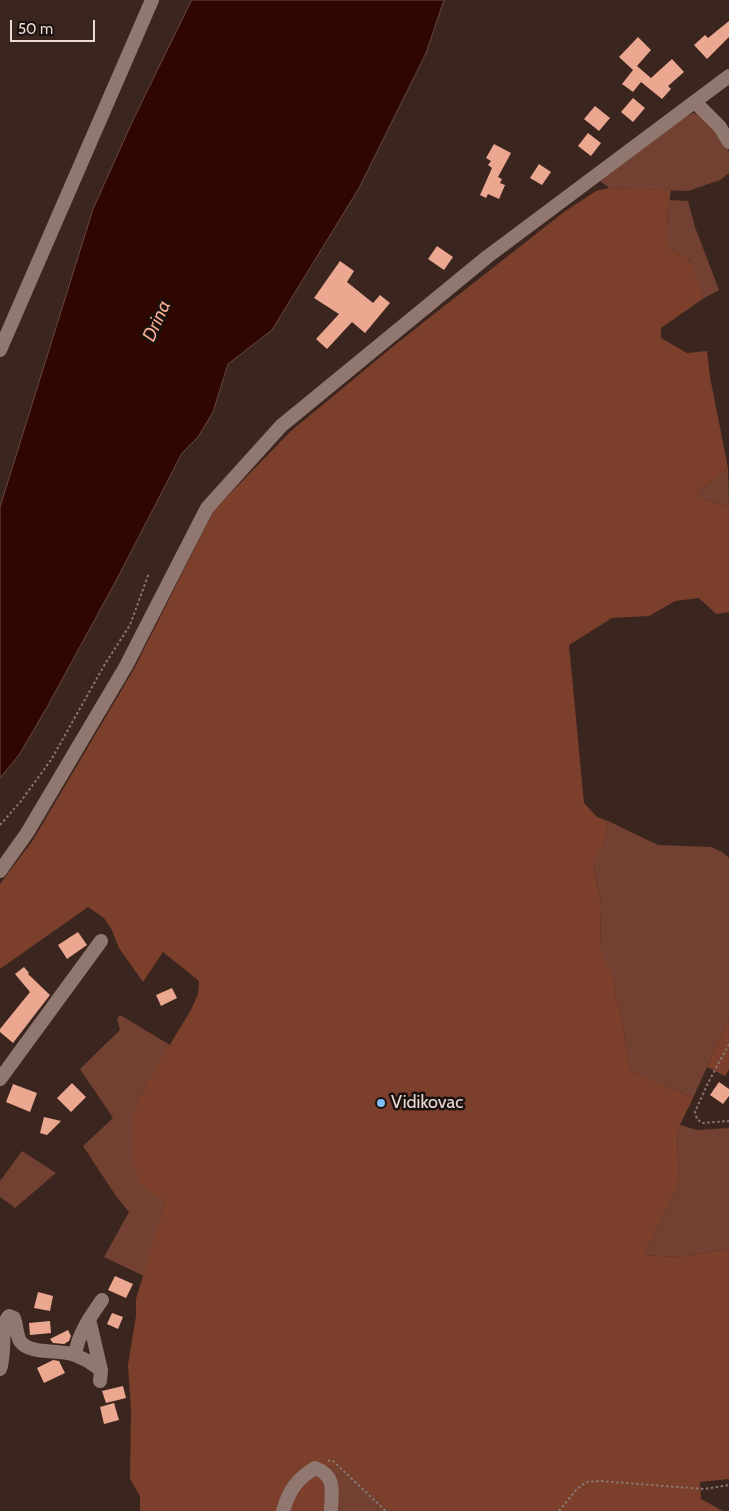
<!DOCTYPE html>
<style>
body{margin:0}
#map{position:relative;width:729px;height:1511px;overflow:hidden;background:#3b261f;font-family:Cabin,sans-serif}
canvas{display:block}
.scale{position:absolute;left:10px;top:20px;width:85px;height:22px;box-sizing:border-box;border:2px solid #e9dad6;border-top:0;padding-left:6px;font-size:15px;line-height:18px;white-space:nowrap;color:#e9dad6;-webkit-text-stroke:4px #1b120f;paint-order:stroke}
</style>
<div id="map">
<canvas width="729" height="1511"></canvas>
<div class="scale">50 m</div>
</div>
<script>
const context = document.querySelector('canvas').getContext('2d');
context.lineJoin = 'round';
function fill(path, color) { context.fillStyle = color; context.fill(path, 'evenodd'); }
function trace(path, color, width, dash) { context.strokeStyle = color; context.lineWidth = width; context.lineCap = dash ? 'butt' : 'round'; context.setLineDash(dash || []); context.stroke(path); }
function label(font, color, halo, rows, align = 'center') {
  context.font = font + ' Cabin,sans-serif'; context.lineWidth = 5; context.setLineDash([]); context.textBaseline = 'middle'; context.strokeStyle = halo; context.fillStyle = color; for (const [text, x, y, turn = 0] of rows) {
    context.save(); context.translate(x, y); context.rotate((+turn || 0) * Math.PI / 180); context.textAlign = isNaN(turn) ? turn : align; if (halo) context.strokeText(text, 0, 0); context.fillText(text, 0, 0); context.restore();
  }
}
const green = new Path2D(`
 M693,113L702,114L727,147L729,152V173L720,180L688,191L609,188L600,181L684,118Z
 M669,200L688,201L695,227L719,290L704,298L690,260L669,247L666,239Z
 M728,468L729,506L702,499L697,493Z
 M608,821L658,845L711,847L722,852L729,858V1018L693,1098L630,1070L621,1012L616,997L613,977L600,951L601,905L593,860L604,843Z
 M120,1015L170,1045L147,1082L134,1110L165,1203L144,1276L104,1257L129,1212L116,1196L83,1146L113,1118L80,1069L120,1030L117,1019Z
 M680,1125L697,1130L729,1128V1249L678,1257L644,1255L679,1184L677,1131Z
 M22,1151L56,1173L15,1208L0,1197V1181Z
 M329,1466L342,1467L389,1511H327C327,1506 327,1499 326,1495C322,1483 318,1475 329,1466Z`);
const forest = new Path2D(`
 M609,188L671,190C669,202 663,241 671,248C676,253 686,255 690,261C697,272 700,287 704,298L661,328V338L687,353L707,351L710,377L728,468L697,493L702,499L729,506V612L716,614L699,598L675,601L649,616L612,618L569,645L584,803L597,817L608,821L604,843L593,861L601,905L600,951L613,976L616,997L621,1012L630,1070L693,1098L677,1131L679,1184L644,1255L678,1257L729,1249V1479L700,1482L701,1499L723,1511H389L342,1468L329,1466C318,1475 322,1483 326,1495C328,1499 327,1506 327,1511H140V1496L130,1479L131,1409L128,1365L136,1316V1299L165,1203L139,1183L134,1165V1110L147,1082L191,1010L198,994L199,981L163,952L143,982L119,948L111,928L104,918L88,907L0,969V884L33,840L134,669L214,510L291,431L396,344L564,212L596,191Z
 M729,1018V1069L725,1076L707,1067Z`);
const water = new Path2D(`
 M192,0H444L426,53L359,188L272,330L228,364L213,412L198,437L182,453L118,577L46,709L19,755L0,778V507L93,209L133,120Z`);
const building = new Path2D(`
 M729,21V37L707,59L694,45L705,35L708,38Z
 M638,37L651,50L637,66L651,78L672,59L684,72L668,86L671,89L662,99L641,82L633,92L622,84L633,70L619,57Z
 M633,98L645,108L633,122L621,112Z
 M595,106L610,118L599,131L584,119Z
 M588,133L601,143L591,156L578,146Z
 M494,144L511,153L498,177L502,179L500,183L505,185L499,199L488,194L486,198L480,195L492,168L488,165L491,161L486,158Z
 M539,164L551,172L542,185L530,178Z
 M437,246L453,257L444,270L428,259Z
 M340,261L354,271L347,282L373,303L380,295L390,303L365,333L352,322L327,349L316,339L339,314L314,298Z
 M78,932L87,945L67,959L58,945Z
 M24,967L29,973L28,974L50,995L13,1043L0,1032V1029L30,992L15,974Z
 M172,988L177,998L161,1006L156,995Z
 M719,1082L729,1089V1096L723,1104L710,1095Z
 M72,1083L86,1097L71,1112L57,1098Z
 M13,1084L37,1093L30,1112L6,1102Z
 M44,1117L61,1121L47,1135L40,1133Z
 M115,1276L133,1284L126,1298L108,1290Z
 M38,1292L53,1296L50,1311L34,1308Z
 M112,1313L123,1317L118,1329L107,1324Z
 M50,1321L51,1333L30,1335L29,1323Z
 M68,1330L71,1336L69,1341L64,1344L53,1343L50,1339Z
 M53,1360L59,1361L65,1373L44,1383L37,1368Z
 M123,1386L126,1398L106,1403L102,1391Z
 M114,1403L119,1420L104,1424L100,1407Z`);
const path = new Path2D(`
 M0,825L21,801L51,760L105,664L130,625L149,573
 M729,1044L708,1083L695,1112L697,1119L702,1123L729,1121
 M328,1461L332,1460L386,1511
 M559,1511L577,1489L586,1482L600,1481L704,1489L729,1485`);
const minor = new Path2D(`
 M695,102L720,127L729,142
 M0,350L152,0
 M0,1079L101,941
 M89,1319L101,1370L100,1381
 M75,1355L88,1361L101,1370
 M0,1369C6,1355 0,1323 9,1316L14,1318C17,1326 16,1334 20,1341C29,1355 60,1349 75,1355C78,1334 90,1317 102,1300
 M283,1511C289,1490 297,1479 315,1468C337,1476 331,1492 331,1511`);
const tertiary = new Path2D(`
 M0,871L27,833L126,666L207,508L281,426L487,257L729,76`);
const markers = [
 [381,1103,5,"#80bdfa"]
];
const poiNames = [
 ["Vidikovac",391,1103]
];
const waterNames = [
 ["Drina",157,321,-66]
];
fill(green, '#734131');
fill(forest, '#7b3f2c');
fill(water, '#300700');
trace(water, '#684640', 1);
fill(building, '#eca790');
trace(path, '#887670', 2, [2.5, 2.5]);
trace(minor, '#90776f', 14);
trace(tertiary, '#90776f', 14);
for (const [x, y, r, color] of markers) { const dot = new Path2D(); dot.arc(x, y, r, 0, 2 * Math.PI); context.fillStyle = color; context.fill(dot); trace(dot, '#1b120f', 2); }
label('18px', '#e9dad6', '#1b120f', poiNames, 'left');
label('italic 19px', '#f4aa91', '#1b120f', waterNames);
</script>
